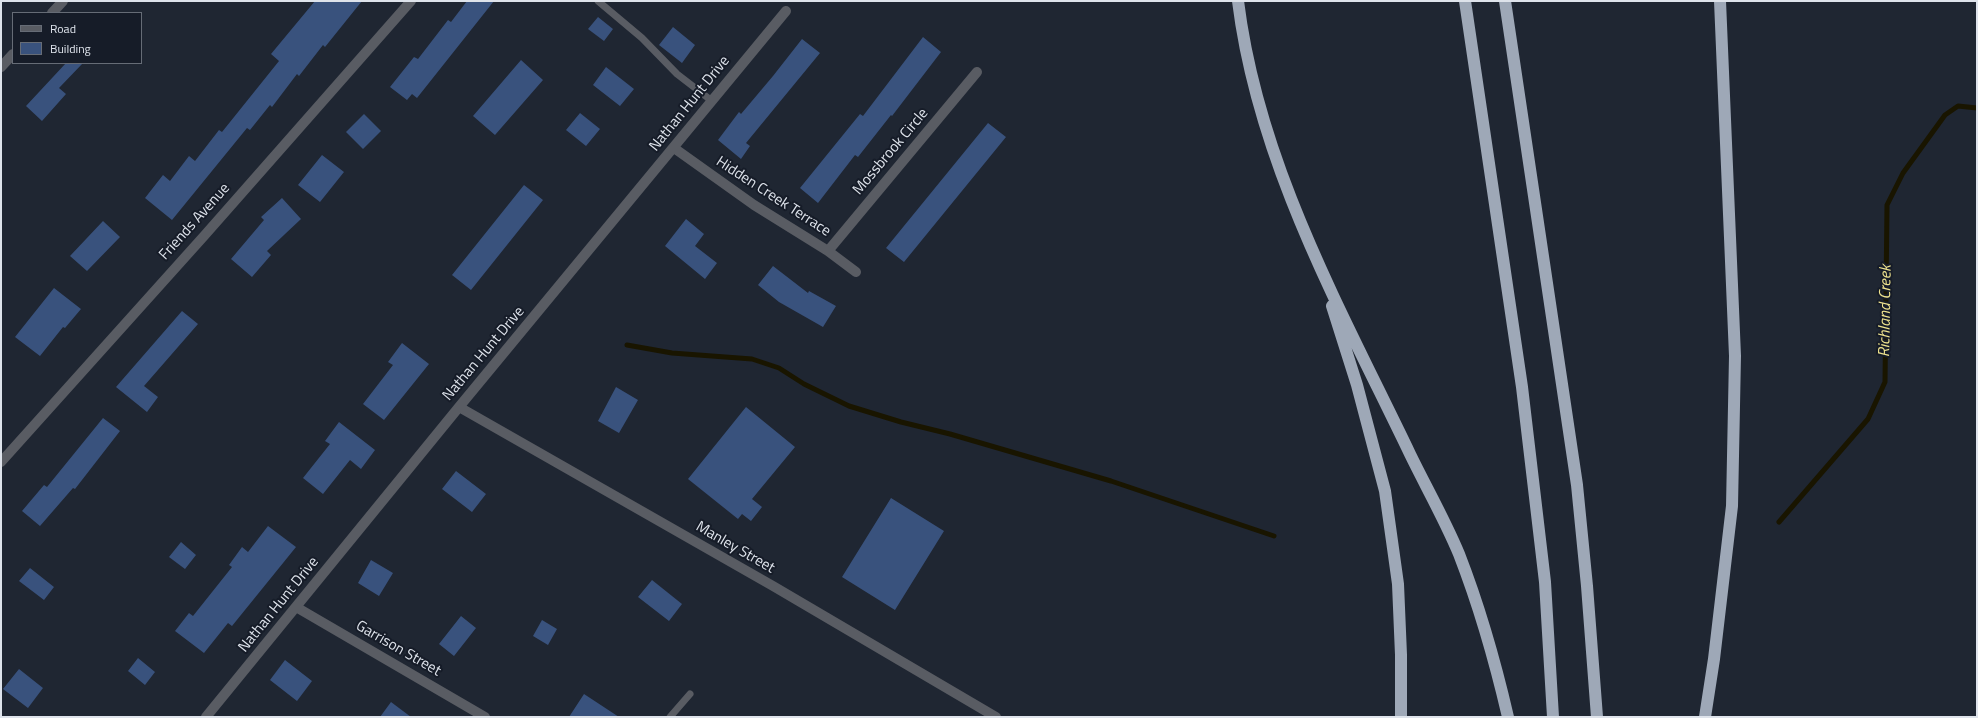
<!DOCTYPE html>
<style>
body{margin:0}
#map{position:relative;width:1978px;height:718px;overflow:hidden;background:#1f2632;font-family:"Titillium Web",sans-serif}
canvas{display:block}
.frame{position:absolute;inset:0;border:2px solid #dee3eb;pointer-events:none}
.legend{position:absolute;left:12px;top:12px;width:130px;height:52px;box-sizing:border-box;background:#161c28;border:1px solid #666c76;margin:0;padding:5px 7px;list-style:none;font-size:12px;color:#dee3eb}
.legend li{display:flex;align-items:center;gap:8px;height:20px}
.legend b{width:20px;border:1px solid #666c76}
</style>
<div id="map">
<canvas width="1978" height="718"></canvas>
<div class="frame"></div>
<ul class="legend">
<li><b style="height:5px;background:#595c63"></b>Road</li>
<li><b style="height:11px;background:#39527d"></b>Building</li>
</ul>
</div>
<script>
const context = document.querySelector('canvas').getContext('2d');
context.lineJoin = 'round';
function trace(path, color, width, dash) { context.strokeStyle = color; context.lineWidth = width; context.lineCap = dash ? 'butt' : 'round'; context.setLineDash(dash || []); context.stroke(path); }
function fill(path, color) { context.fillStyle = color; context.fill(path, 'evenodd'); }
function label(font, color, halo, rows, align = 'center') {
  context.font = font + ' "Titillium Web",sans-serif'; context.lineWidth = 4; context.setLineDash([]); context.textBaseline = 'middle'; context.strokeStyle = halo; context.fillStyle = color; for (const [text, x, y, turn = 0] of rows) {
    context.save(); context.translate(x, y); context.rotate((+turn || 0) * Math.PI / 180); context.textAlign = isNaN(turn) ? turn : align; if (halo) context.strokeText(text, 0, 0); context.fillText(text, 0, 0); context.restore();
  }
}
const stream = new Path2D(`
 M627,345L672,353L752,359L779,368L804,384L849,406L901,422L950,434L1111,481L1274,536
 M1779,522L1868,419L1885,382L1887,205L1903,173L1945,115L1958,106L1977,108`);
const building = new Path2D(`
 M315,1H362L325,47L323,45L299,76L297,74L272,107L270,105L250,130L247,128L172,220L145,198L163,175L170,181L189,156L195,161L219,130L222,132L279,61L271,54Z
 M467,1H494L417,98L412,94L407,100L390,87L414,57L418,59L448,20L451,22Z
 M598,17L613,29L604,41L588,29Z
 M673,27L695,45L682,63L659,45Z
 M923,37L941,52L892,116L891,115L858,157L855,155L818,203L800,188L860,114L863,116Z
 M802,39L820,53L746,143L750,146L741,159L718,140L739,112L741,114L773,76Z
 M521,60L543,80L495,135L473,116Z
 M66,63H83L59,88L66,94L42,121L26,106Z
 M606,67L634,89L620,106L593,85Z
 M580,113L600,129L586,146L566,130Z
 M364,114L381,131L363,149L346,132Z
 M988,123L1006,137L904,262L886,248Z
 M322,155L344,172L320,202L298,185Z
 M524,185L543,200L471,290L452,275Z
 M282,198L301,219L267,251L271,255L252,277L231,259L264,220L261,217Z
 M686,219L704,234L695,246L717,263L705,279L665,246Z
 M103,221L120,237L87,271L70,256Z
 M773,266L808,293L809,291L836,306L823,327L779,302L758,285Z
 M54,288L81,309L65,328L63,327L40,356L15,337Z
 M182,311L198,324L144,386L158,397L147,412L116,387Z
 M402,343L429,364L384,420L363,404L393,365L388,362Z
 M616,387L638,400L619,433L598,421Z
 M746,407L795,447L752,499L762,507L751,521L742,514L738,519L688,479Z
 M103,418L120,431L75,489L73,488L40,526L22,511L44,485L47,487Z
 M339,422L375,450L361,469L350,460L323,494L303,478L330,444L325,441Z
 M456,471L486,494L472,512L442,489Z
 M891,498L944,531L895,610L842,577Z
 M268,526L296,547L232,626L228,623L204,653L175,631L189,613L193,616L232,567L229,565L242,547L248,552Z
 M181,542L196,555L185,569L169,557Z
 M371,560L393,573L379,596L358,583Z
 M30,568L54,587L44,600L19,581Z
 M652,580L682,604L669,621L638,597Z
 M461,616L476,628L454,656L439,644Z
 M542,620L557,629L548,645L533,636Z
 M138,658L155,672L145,685L128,671Z
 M285,660L312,681L297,701L270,680Z
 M19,669L43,688L28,708L3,689Z
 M584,694L619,717H569Z
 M391,702L411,717H380Z`);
const lane = new Path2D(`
 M598,1L642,38L677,74L712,101
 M670,717L690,694`);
const street = new Path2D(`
 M52,13L63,1
 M1,67L13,54
 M674,148L754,205L828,251L856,272
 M828,251L977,72
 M459,407L773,586L996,717
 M1,462L204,236L411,1
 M296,607L485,717
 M206,717L459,407L786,11`);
const highway = new Path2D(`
 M1238,1C1258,163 1340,308 1410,454C1426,487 1445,520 1459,554C1480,608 1495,661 1508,717
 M1465,1L1522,387L1545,582L1553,717
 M1505,1L1577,485L1587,586L1597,717
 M1332,306L1357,385L1385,491L1398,584L1401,655V717
 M1705,717L1714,659L1732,506L1735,356L1720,1`);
const streetNames = [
 ["Nathan Hunt Drive",690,104,-51],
 ["Mossbrook Circle",891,152,-50],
 ["Hidden Creek Terrace",773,197,33],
 ["Friends Avenue",195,222,-48],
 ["Nathan Hunt Drive",484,354,-50],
 ["Manley Street",735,548,30],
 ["Nathan Hunt Drive",279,605,-51],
 ["Garrison Street",398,649,30]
];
const waterNames = [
 ["Richland Creek",1886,311,-89]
];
trace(stream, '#191500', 5);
fill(building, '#39527d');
trace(lane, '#595c63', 7);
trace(street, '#595c63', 10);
trace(highway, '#9ea8b7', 12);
label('15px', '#dee3eb', '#161c28', streetNames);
label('italic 16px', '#f0e48f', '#161c28', waterNames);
</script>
